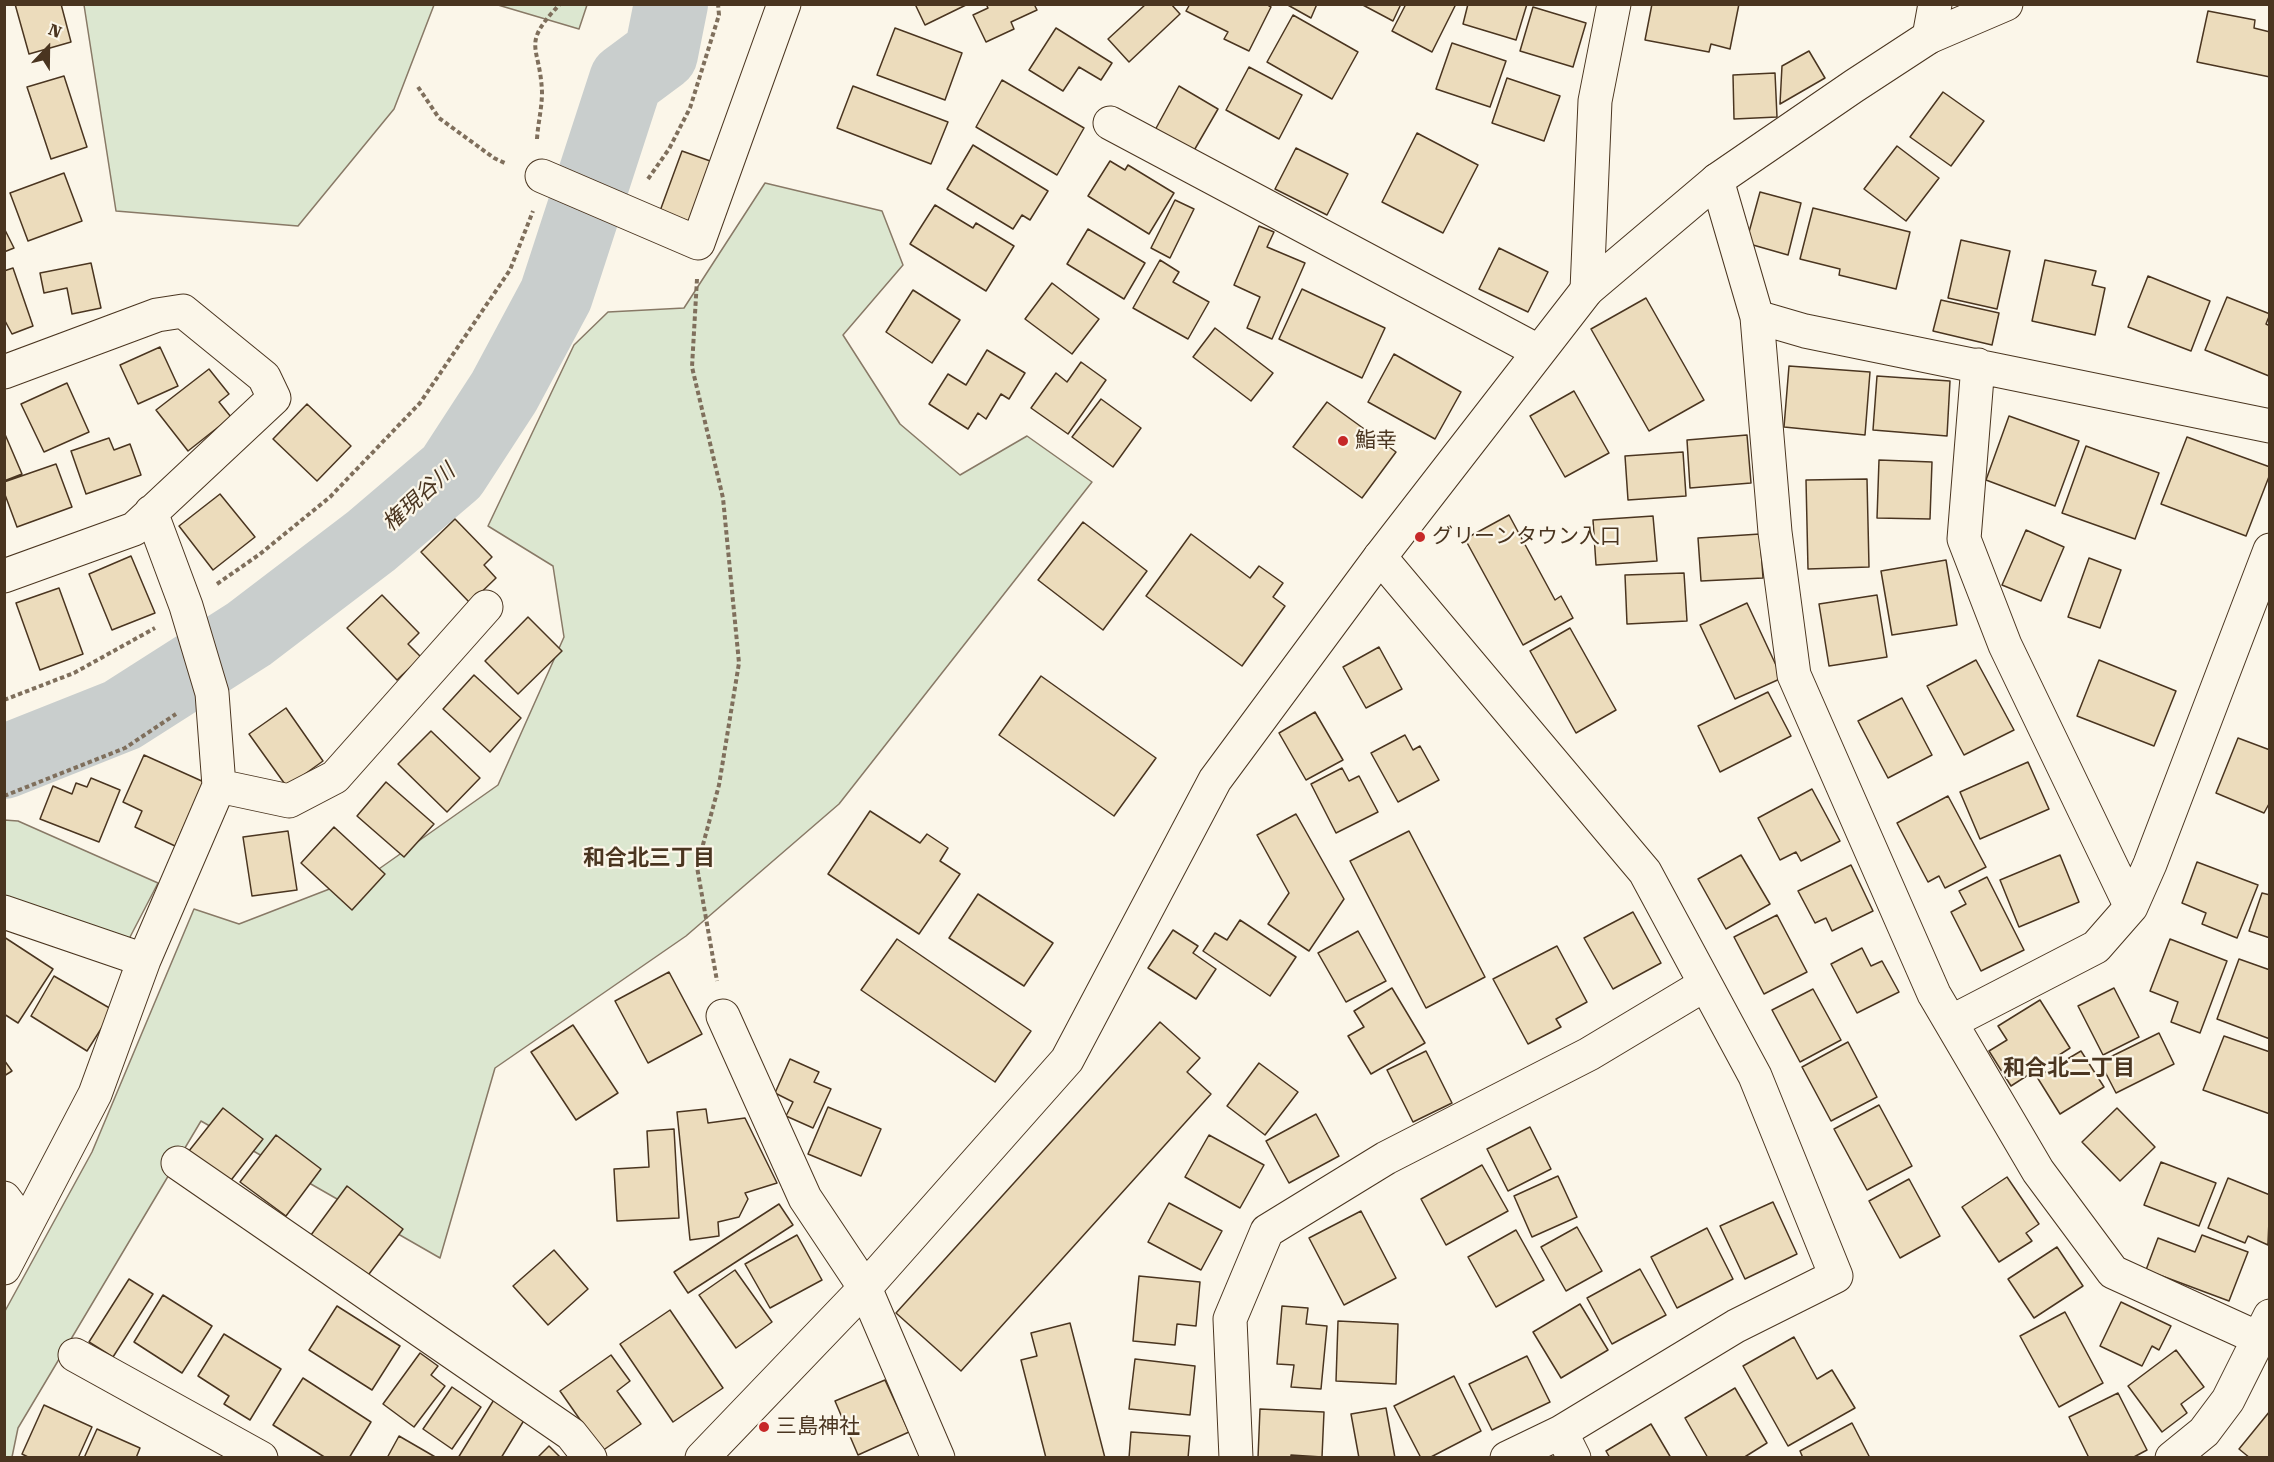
<!DOCTYPE html>
<meta charset="utf-8">
<style>
body{margin:0}
#map{position:relative;width:2274px;height:1462px;overflow:hidden;background:#fbf6e9;font-family:"Roboto Serif",serif}
canvas{display:block}
.frame{position:absolute;inset:0;border:6px solid #4a3520;pointer-events:none}
.north{position:absolute;left:18px;top:18px;width:60px;height:60px;-webkit-text-stroke:4px #fbf6e9;paint-order:stroke;rotate:22deg;font-size:16px;font-weight:700;line-height:24px;text-align:center;color:#4a3520}
.north::after{content:'';display:block;margin:auto;width:21px;height:27px;background:#4a3520;clip-path:polygon(50% 0,100% 100%,50% 72%,0 100%)}
</style>
<div id="map">
<canvas width="2274" height="1462"></canvas>
<div class="frame"></div>
<div class="north">N</div>
</div>
<script>
const context = document.querySelector('canvas').getContext('2d');
context.lineJoin = 'round';
function fill(path, color) { context.fillStyle = color; context.fill(path, 'evenodd'); }
function trace(path, color, width, dash) { context.strokeStyle = color; context.lineWidth = width; context.lineCap = dash ? 'butt' : 'round'; context.setLineDash(dash || []); context.stroke(path); }
function label(font, color, halo, rows, align = 'center') {
  context.font = font + ' "Roboto Serif","Noto Sans JP",serif'; context.lineWidth = 4.5; context.setLineDash([]); context.textBaseline = 'middle'; context.strokeStyle = halo; context.fillStyle = color; for (const [text, x, y, turn = 0] of rows) {
    context.save(); context.translate(x, y); context.rotate((+turn || 0) * Math.PI / 180); context.textAlign = isNaN(turn) ? turn : align; if (halo) context.strokeText(text, 0, 0); context.fillText(text, 0, 0); context.restore();
  }
}
const green = new Path2D(`
 M84,5V4L434,5L394,109L298,226L116,211Z
 M498,5H587L579,29Z
 M765,183L882,211L903,265L843,335L900,424L960,475L1027,436L1092,482L839,804L686,936L495,1068L440,1258L201,1121L18,1428L12,1457L5,1458V1311L92,1152L194,909L239,924L376,871L498,785L564,637L553,566L488,526L574,345L608,312L684,308Z
 M4,820L18,821L158,883L129,939L5,899Z`);
const river = new Path2D(`
 M4,762L122,715L249,634L371,541L452,472L504,392L556,295L626,80L661,54L671,4`);
const building = new Path2D(`
 M15,4H61L71,42L29,54Z
 M915,4H968L925,25Z
 M986,4H1034L1037,10L1011,22L1014,29L986,42L973,15L988,8Z
 M1146,4H1171L1180,14L1129,62L1108,39Z
 M1190,4H1266L1271,7L1249,51L1224,39L1228,32L1186,11Z
 M1286,4H1317L1311,18Z
 M1361,4H1401L1393,21Z
 M1406,4H1456L1432,52L1392,31Z
 M1468,4H1527L1516,40L1463,24Z
 M1652,4H1739L1730,49L1711,44L1709,52L1645,40Z
 M1533,7L1586,23L1573,67L1520,51Z
 M2208,11L2255,20L2254,28L2270,32V77L2197,62Z
 M1293,15L1358,52L1332,99L1267,62Z
 M895,28L962,53L945,100L877,75Z
 M1056,28L1112,63L1101,80L1079,67L1063,91L1029,70Z
 M1452,43L1506,61L1490,107L1436,89Z
 M1809,51L1825,78L1780,104L1782,66Z
 M1249,67L1302,95L1279,139L1226,110Z
 M1775,73L1777,117L1734,119L1733,75Z
 M64,76L87,147L51,159L27,87Z
 M1507,78L1560,96L1544,141L1492,123Z
 M1002,80L1084,128L1057,175L976,127Z
 M853,86L948,122L931,164L837,128Z
 M1179,86L1218,109L1192,154L1154,132Z
 M1943,92L1984,121L1951,166L1910,137Z
 M1417,133L1478,165L1443,233L1382,202Z
 M973,145L1048,191L1030,220L1022,215L1013,229L947,189Z
 M1897,146L1939,178L1906,221L1864,189Z
 M1296,148L1348,174L1327,215L1275,189Z
 M682,151L713,162L691,222L660,211Z
 M1110,161L1125,170L1128,165L1174,193L1149,234L1088,196Z
 M64,173L82,221L28,241L10,193Z
 M1760,192L1801,203L1788,255L1746,243Z
 M1175,200L1194,209L1170,258L1151,248Z
 M935,205L973,228L976,223L1014,246L986,291L910,244Z
 M1813,208L1910,232L1896,289L1839,275L1840,269L1800,259Z
 M1259,226L1274,232L1267,247L1305,263L1272,339L1247,328L1260,297L1234,285Z
 M4,228L14,248L4,252Z
 M1088,229L1145,263L1124,299L1067,264Z
 M1961,240L2010,251L1997,309L1948,298Z
 M1499,248L1548,272L1528,312L1479,289Z
 M1160,260L1179,272L1173,282L1209,302L1188,339L1133,308Z
 M2045,260L2096,271L2092,285L2105,288L2095,335L2032,321Z
 M91,263L101,308L72,314L67,288L44,293L40,273Z
 M13,268L33,326L12,334L4,319V271Z
 M2148,276L2210,301L2191,351L2128,327Z
 M1052,283L1099,319L1072,354L1025,319Z
 M1302,289L1385,328L1362,378L1279,339Z
 M913,290L960,320L932,363L886,332Z
 M2227,297L2270,314L2266,324L2270,326L2269,376L2205,350Z
 M1646,298L1704,400L1649,431L1591,329Z
 M1941,300L1999,313L1992,345L1933,331Z
 M1215,328L1273,373L1251,401L1193,357Z
 M160,347L178,386L138,404L120,365Z
 M987,350L1025,373L1009,399L1001,394L986,419L978,413L968,429L929,404L948,374L966,385Z
 M1394,354L1461,392L1435,439L1368,402Z
 M1081,362L1106,380L1068,434L1031,408L1056,373L1067,382Z
 M1789,366L1870,372L1865,435L1784,427Z
 M209,369L229,394L219,402L231,417L188,451L156,410Z
 M1877,376L1950,381L1947,436L1873,430Z
 M67,383L89,432L44,452L21,404Z
 M1574,391L1609,453L1565,477L1530,416Z
 M1101,399L1141,428L1113,467L1072,437Z
 M1327,402L1396,452L1362,498L1293,447Z
 M307,404L351,446L317,481L273,439Z
 M2009,416L2079,441L2055,506L1986,480Z
 M4,432L22,474L4,481Z
 M1747,435L1751,483L1690,488L1687,440Z
 M2187,437L2270,467V474L2246,536L2161,504Z
 M109,438L114,450L130,444L141,475L86,494L71,451Z
 M2086,446L2159,473L2135,539L2062,513Z
 M1683,452L1686,496L1628,500L1625,456Z
 M1879,460L1932,462L1930,519L1877,518Z
 M56,464L72,507L17,527L4,492V482Z
 M1867,479L1869,567L1808,569L1806,480Z
 M220,494L255,537L213,570L179,526Z
 M1509,515L1555,600L1561,596L1573,618L1523,645L1465,539Z
 M1653,516L1657,561L1596,565L1593,520Z
 M455,519L492,557L484,565L496,578L470,603L421,552Z
 M1083,522L1147,571L1103,630L1038,580Z
 M2026,530L2064,547L2041,601L2002,585Z
 M1191,534L1250,578L1259,566L1283,583L1273,597L1285,606L1242,666L1146,596Z
 M1760,534L1763,578L1701,581L1698,538Z
 M131,556L155,613L112,630L89,574Z
 M2089,558L2121,570L2100,628L2068,617Z
 M1946,560L1957,625L1892,635L1881,571Z
 M1684,573L1687,621L1627,624L1625,575Z
 M59,588L83,654L40,670L16,603Z
 M382,595L419,633L408,644L421,657L397,680L347,628Z
 M1877,595L1887,657L1829,666L1819,604Z
 M1747,603L1782,678L1735,699L1700,625Z
 M528,617L562,651L518,694L485,661Z
 M1570,628L1616,710L1576,733L1530,651Z
 M1379,647L1402,689L1366,708L1343,667Z
 M1976,660L2014,730L1964,755L1927,686Z
 M2099,660L2176,691L2154,746L2077,716Z
 M474,675L521,718L490,752L443,709Z
 M1041,676L1156,758L1114,816L999,735Z
 M1768,692L1791,736L1720,772L1698,726Z
 M1902,698L1932,755L1888,778L1858,721Z
 M286,708L323,761L287,787L249,734Z
 M1315,712L1343,760L1306,780L1279,733Z
 M431,731L480,778L447,812L398,764Z
 M1405,735L1413,750L1420,746L1439,780L1398,802L1371,753Z
 M2238,738L2270,750V802L2264,813L2216,793Z
 M144,755L204,782L175,846L135,827L142,811L123,802Z
 M2028,762L2049,809L1980,839L1960,792Z
 M1342,768L1349,781L1359,776L1378,812L1336,833L1311,784Z
 M91,778L120,790L99,842L40,819L53,786L72,794L76,783L87,787Z
 M386,782L434,824L404,857L357,816Z
 M1812,789L1840,841L1801,861L1796,852L1780,860L1758,818Z
 M1948,796L1986,867L1945,888L1939,876L1928,882L1897,823Z
 M870,811L920,843L927,834L948,848L940,861L960,874L919,934L828,874Z
 M1296,814L1344,899L1309,951L1268,924L1289,893L1257,835Z
 M334,827L385,874L352,910L301,863Z
 M288,831L297,890L252,896L243,837Z
 M1409,831L1485,977L1426,1008L1350,861Z
 M1741,855L1770,904L1726,929L1698,879Z
 M2060,855L2079,902L2019,927L2000,880Z
 M2197,862L2258,885L2237,938L2202,924L2206,913L2182,903Z
 M1851,865L1873,911L1832,931L1826,918L1815,923L1798,891Z
 M1987,877L2024,950L1981,971L1951,912L1966,904L1959,891Z
 M2262,893L2270,895V938L2249,931Z
 M978,894L1053,943L1024,986L949,938Z
 M1633,912L1661,963L1613,989L1584,938Z
 M1777,915L1807,972L1764,994L1734,937Z
 M1240,920L1296,957L1270,996L1203,951L1215,933L1227,940Z
 M1173,930L1198,946L1193,953L1216,969L1196,999L1148,968Z
 M1358,931L1386,981L1346,1002L1318,953Z
 M4,937L53,969L18,1023L4,1014Z
 M897,939L1031,1031L995,1082L861,990Z
 M2170,939L2227,961L2200,1033L2171,1022L2178,1002L2150,991Z
 M1557,946L1587,1002L1556,1019L1561,1027L1528,1044L1493,979Z
 M1862,948L1871,966L1882,961L1899,992L1857,1013L1831,964Z
 M2239,959L2270,970V1039L2217,1019Z
 M669,972L702,1034L648,1063L615,1001Z
 M54,976L113,1010L87,1051L31,1016Z
 M1392,988L1425,1043L1371,1074L1348,1036L1364,1027L1354,1011Z
 M2114,988L2139,1037L2103,1055L2078,1006Z
 M1813,989L1841,1040L1800,1062L1772,1010Z
 M2040,1000L2070,1048L2011,1086L1989,1051L2007,1040L1998,1026Z
 M1160,1022L1200,1058L1187,1072L1211,1094L961,1371L896,1313Z
 M573,1025L618,1093L576,1120L531,1052Z
 M2159,1033L2174,1064L2116,1093L2100,1062Z
 M2224,1036L2270,1052V1114L2203,1090Z
 M1848,1042L1877,1097L1831,1121L1802,1067Z
 M1426,1051L1452,1103L1413,1122L1387,1070Z
 M2081,1051L2104,1087L2060,1114L2037,1077Z
 M790,1059L819,1072L814,1082L831,1089L813,1128L786,1116L793,1102L775,1093Z
 M4,1060L12,1071L4,1076Z
 M1259,1063L1298,1092L1265,1135L1227,1106Z
 M1879,1105L1912,1166L1867,1190L1834,1129Z
 M828,1107L881,1129L861,1176L808,1154Z
 M223,1108L263,1139L225,1188L185,1156Z
 M2117,1108L2155,1147L2120,1181L2082,1142Z
 M706,1109L708,1123L745,1118L777,1183L745,1193L748,1199L739,1217L718,1222L719,1236L690,1240L677,1112Z
 M1316,1114L1339,1156L1289,1183L1266,1141Z
 M1530,1127L1551,1169L1508,1191L1487,1149Z
 M674,1129L679,1218L617,1221L614,1169L649,1167L647,1131Z
 M276,1135L321,1169L286,1216L240,1182Z
 M1209,1135L1264,1165L1240,1208L1185,1177Z
 M2161,1162L2216,1183L2199,1226L2144,1205Z
 M1482,1165L1508,1211L1446,1245L1421,1199Z
 M1558,1176L1577,1217L1532,1237L1514,1196Z
 M2007,1177L2039,1224L2026,1233L2032,1241L1999,1262L1962,1207Z
 M2228,1178L2270,1195L2268,1245L2248,1236L2245,1243L2208,1228Z
 M1909,1179L1940,1236L1900,1258L1869,1201Z
 M347,1186L403,1229L366,1278L311,1235Z
 M1773,1202L1797,1254L1745,1279L1720,1226Z
 M1169,1203L1222,1231L1201,1270L1148,1242Z
 M779,1204L793,1225L688,1293L674,1272Z
 M1361,1211L1396,1278L1344,1305L1309,1238Z
 M1577,1227L1602,1271L1566,1291L1541,1247Z
 M1707,1228L1733,1279L1677,1308L1651,1257Z
 M1516,1230L1544,1280L1496,1307L1468,1257Z
 M797,1235L822,1280L770,1308L745,1264Z
 M2202,1235L2248,1252L2229,1301L2146,1270L2158,1238L2195,1252Z
 M2057,1247L2083,1286L2034,1318L2008,1279Z
 M554,1250L588,1289L548,1325L513,1286Z
 M1640,1269L1666,1315L1612,1344L1587,1298Z
 M735,1270L772,1322L736,1348L699,1295Z
 M1139,1276L1200,1282L1196,1326L1177,1324L1175,1345L1133,1341Z
 M129,1279L153,1294L113,1357L89,1342Z
 M163,1295L212,1326L182,1373L134,1342Z
 M2121,1302L2171,1326L2159,1350L2152,1346L2142,1366L2100,1346Z
 M1580,1304L1608,1350L1561,1378L1533,1332Z
 M337,1306L400,1346L372,1390L309,1350Z
 M1282,1306L1308,1308L1306,1324L1327,1326L1321,1389L1291,1387L1294,1365L1277,1364Z
 M670,1310L723,1388L673,1422L620,1344Z
 M2065,1312L2103,1383L2059,1407L2020,1336Z
 M1338,1321L1398,1324L1396,1384L1336,1381Z
 M1070,1323L1105,1458H1046L1021,1360L1037,1356L1031,1333Z
 M224,1334L281,1369L250,1420L224,1404L229,1396L198,1376Z
 M1794,1337L1817,1379L1832,1370L1855,1408L1788,1446L1743,1366Z
 M2176,1350L2204,1387L2181,1404L2187,1413L2162,1432L2128,1386Z
 M420,1353L438,1366L431,1375L445,1386L414,1427L383,1404Z
 M611,1355L630,1381L617,1391L641,1424L602,1451L560,1391Z
 M1527,1356L1550,1402L1492,1430L1469,1384Z
 M1135,1359L1195,1366L1190,1415L1129,1409Z
 M1454,1376L1481,1431L1429,1458H1421L1394,1406Z
 M303,1378L371,1422L349,1458H326L273,1425Z
 M885,1380L909,1432L858,1455L835,1401Z
 M452,1387L481,1407L452,1449L423,1429Z
 M1735,1388L1767,1443L1743,1458H1708L1685,1418Z
 M2118,1393L2147,1450L2132,1458H2089L2069,1417Z
 M495,1398L526,1417L501,1458H458Z
 M44,1405L92,1427L78,1458H30L22,1454Z
 M1386,1408L1395,1458H1359L1351,1414Z
 M1260,1409L1324,1412L1322,1457L1291,1455V1458H1258Z
 M2270,1411V1458H2250L2239,1449Z
 M1852,1423L1870,1458H1803L1800,1451Z
 M1651,1424L1671,1458H1610L1606,1451Z
 M97,1429L140,1448L136,1458H84Z
 M1131,1432L1190,1436L1188,1458H1129Z
 M399,1436L437,1458H387Z
 M549,1446L561,1458H537Z`);
const path = new Path2D(`
 M418,87L439,118L494,158L507,164
 M537,139C538,123 542,108 542,92C540,44 520,46 560,4
 M648,179L669,149L690,108L719,15L718,4
 M697,279L692,367L723,498L739,663L719,785L697,867L717,981
 M217,584L260,554L330,497L420,403L510,270L533,211
 M4,700L74,673L155,628
 M4,796L125,748L176,714`);
const minor = new Path2D(`
 M1929,37L1935,4
 M1110,123L1538,351
 M542,176L698,243L784,4
 M1717,180L1757,317L1775,532L1794,675L1934,994L2038,1171L2113,1272L2258,1338
 M1587,290L1595,101L1614,4
 M1757,317L1805,331L2270,426
 M1978,365L1964,539L2005,645L2131,907
 M4,372L157,315L183,311L264,377L274,398L134,529L4,576
 M1380,557L1645,872L1755,1076L1836,1276L1736,1326L1561,1432L1507,1458
 M219,786L289,801L335,777L486,607
 M4,912L144,960L219,786L212,693L186,606L151,512
 M723,1016L805,1198L865,1288L938,1458
 M1951,1022L2096,947L2131,907L2150,864L2270,550
 M178,1163L571,1434L590,1458
 M4,1198L25,1226
 M4,1268L95,1094L144,960
 M75,1355L261,1458
 M1561,1432L1574,1458
 M1236,1458L1230,1319L1267,1231L1386,1158L1589,1054L1704,985
 M2172,1458L2204,1432L2228,1400L2270,1316`);
const tertiary = new Path2D(`
 M702,1458L865,1288L1067,1060L1215,780L1380,557L1587,290L1717,180L1854,86L1929,37L2006,4`);
const markers = [
 [1343,441,6,"#c62828"],
 [1420,537,6,"#c62828"],
 [764,1427,6,"#c62828"]
];
const poiNames = [
 ["鮨幸",1355,441],
 ["グリーンタウン入口",1432,537],
 ["三島神社",776,1427]
];
const waterNames = [
 ["権現谷川",419,498,-42]
];
const neighbourhoodNames = [
 ["和合北三丁目",649,859],
 ["和合北二丁目",2069,1069]
];
fill(green, '#dce7d0');
trace(green, '#887966', 1.5);
trace(river, '#c9cecd', 74);
fill(building, '#ecdcbc');
trace(building, '#4a3520', 1.5);
trace(minor, '#4a3520', 35);
trace(tertiary, '#4a3520', 35);
trace(path, '#7f6f5c', 4, [4.5, 3]);
trace(minor, '#fbf6e9', 33);
trace(tertiary, '#fbf6e9', 33);
for (const [x, y, r, color] of markers) { const dot = new Path2D(); dot.arc(x, y, r, 0, 2 * Math.PI); context.fillStyle = color; context.fill(dot); trace(dot, '#fbf6e9', 2); }
label('21px', '#4a3520', '#fbf6e9', poiNames, 'left');
label('italic 22px', '#4a3520', '#fbf6e9', waterNames);
label('bold 22px', '#4a3520', '#fbf6e9', neighbourhoodNames);
</script>
